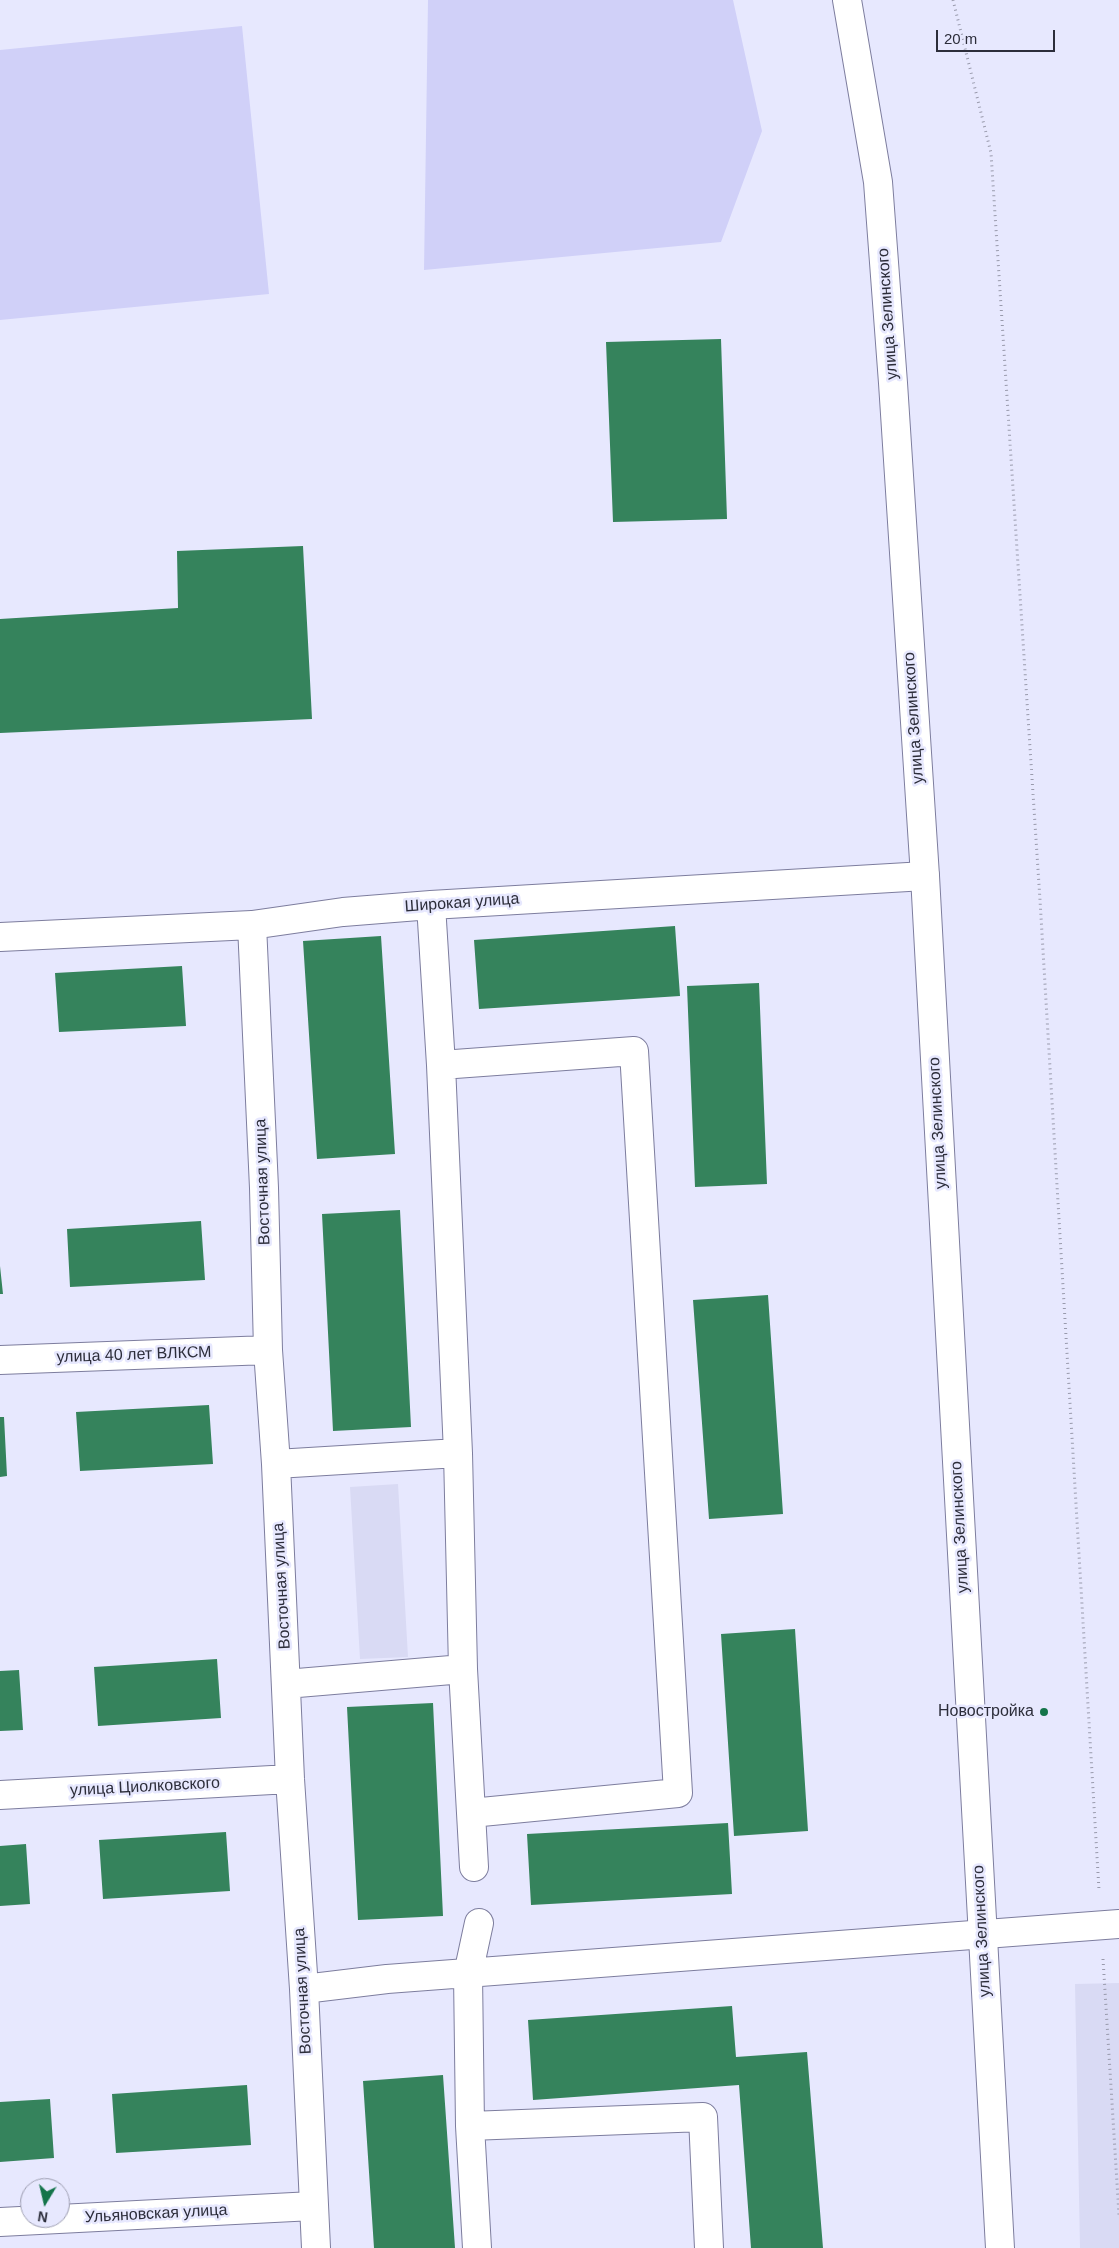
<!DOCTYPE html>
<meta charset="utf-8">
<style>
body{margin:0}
#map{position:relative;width:1119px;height:2248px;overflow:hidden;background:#e7e8fe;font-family:Arial,sans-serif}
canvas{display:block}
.north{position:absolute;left:20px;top:2178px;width:50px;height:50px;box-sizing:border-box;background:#e7e8fe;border:1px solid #9c9db0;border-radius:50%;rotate:189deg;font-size:14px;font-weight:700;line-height:20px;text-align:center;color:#2c2d3a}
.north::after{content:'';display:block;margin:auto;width:18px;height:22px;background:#14744a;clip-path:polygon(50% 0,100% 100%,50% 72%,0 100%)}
.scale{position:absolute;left:936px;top:30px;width:119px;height:22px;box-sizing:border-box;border:2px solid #2c2d3a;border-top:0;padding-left:6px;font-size:15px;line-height:18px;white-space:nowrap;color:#2c2d3a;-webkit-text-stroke:4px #e7e8fe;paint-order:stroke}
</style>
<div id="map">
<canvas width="1119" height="2248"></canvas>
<div class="north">N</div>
<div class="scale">20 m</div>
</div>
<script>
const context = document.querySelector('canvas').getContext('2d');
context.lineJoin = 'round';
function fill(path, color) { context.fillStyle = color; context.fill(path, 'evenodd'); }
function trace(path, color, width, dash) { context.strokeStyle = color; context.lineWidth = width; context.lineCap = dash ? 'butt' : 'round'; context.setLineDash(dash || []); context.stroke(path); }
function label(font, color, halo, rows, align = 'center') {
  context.font = font + ' Arial,sans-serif'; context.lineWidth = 5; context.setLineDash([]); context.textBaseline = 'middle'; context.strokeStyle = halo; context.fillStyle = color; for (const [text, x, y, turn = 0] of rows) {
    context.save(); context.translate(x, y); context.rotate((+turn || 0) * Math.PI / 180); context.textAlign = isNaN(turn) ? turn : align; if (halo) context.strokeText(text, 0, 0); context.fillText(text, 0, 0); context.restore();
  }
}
const built = new Path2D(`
 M398,1484L408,1657L360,1659L350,1487Z
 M1119,1983V2248H1080L1075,1984Z`);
const green = new Path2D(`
 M428,0H733L762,131L721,242L424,270Z
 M242,26L269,294L0,320V50Z`);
const building = new Path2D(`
 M721,339L727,519L613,522L606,342Z
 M303,546L312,719L0,733V619L178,608L177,551Z
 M675,926L680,996L479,1009L474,940Z
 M381,936L395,1154L317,1159L303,941Z
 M182,966L186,1026L59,1032L55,973Z
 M759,983L767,1184L695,1187L687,986Z
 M400,1210L411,1427L333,1431L322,1214Z
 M201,1221L205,1280L70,1287L67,1229Z
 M0,1266L3,1294H0Z
 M768,1295L783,1514L709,1519L693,1300Z
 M209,1405L213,1464L80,1471L76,1412Z
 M0,1417H4L7,1476L0,1477Z
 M795,1629L808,1831L734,1836L721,1634Z
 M217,1659L221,1718L98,1726L94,1667Z
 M19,1670L23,1730L0,1731V1671Z
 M433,1703L443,1916L358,1920L347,1707Z
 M728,1823L732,1894L531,1905L527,1834Z
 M226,1832L230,1891L103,1899L99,1840Z
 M26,1844L30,1904L0,1906V1846Z
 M732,2006L736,2057L807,2052L823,2248H751L739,2085L533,2100L528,2020Z
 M443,2075L455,2248H374L363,2081Z
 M247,2085L251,2145L116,2153L112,2094Z
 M50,2099L54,2158L0,2162V2102Z`);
const path = new Path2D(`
 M953,0L991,153L1040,900L1099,1890
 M1103,1959L1119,2215`);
const minor = new Path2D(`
 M431,905L441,1065
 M252,925L264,1188L268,1350L276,1464L290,1779L304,1989L316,2248
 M0,937L252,925L343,912L431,905L925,876
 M0,1360L268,1350
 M276,1464L458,1453
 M286,1684L463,1669
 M0,1795L290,1779
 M471,1813L463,1669L458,1453L441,1065L634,1051L678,1793L471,1813L474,1867
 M304,1989L387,1979L1119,1924
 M470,2126L468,1974L479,1923
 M0,2222L313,2206
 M477,2248L470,2126L703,2117L709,2248`);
const major = new Path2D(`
 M847,0L878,182L893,383L925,876L1000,2248`);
const markers = [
 [1044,1712,5,"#14744a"]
];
const streetNames = [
 ["улица Зелинского",888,314,-94],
 ["улица Зелинского",914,718,-94],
 ["Широкая улица",462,903,-4],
 ["улица Зелинского",938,1123,-93],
 ["Восточная улица",263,1182,-92],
 ["улица 40 лет ВЛКСМ",134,1355,-2],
 ["улица Зелинского",960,1527,-93],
 ["Восточная улица",282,1586,-93],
 ["улица Циолковского",145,1787,-3],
 ["улица Зелинского",982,1931,-93],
 ["Восточная улица",303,1991,-93],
 ["Ульяновская улица",156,2214,-3]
];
const poiNames = [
 ["Новостройка",1034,1712]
];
fill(built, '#d9daf4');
fill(green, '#d0d0f8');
fill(building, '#35835c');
trace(minor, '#7d7d9e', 30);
trace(major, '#7d7d9e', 30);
trace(path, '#999aac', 3, [1, 4]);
trace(minor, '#fff', 28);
trace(major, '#fff', 28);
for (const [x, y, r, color] of markers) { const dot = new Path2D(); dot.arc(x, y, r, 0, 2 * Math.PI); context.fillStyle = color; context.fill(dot); trace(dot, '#e7e8fe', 2); }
label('16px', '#2c2d3a', '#e7e8fe', streetNames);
label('16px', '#2c2d3a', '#e7e8fe', poiNames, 'right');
</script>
